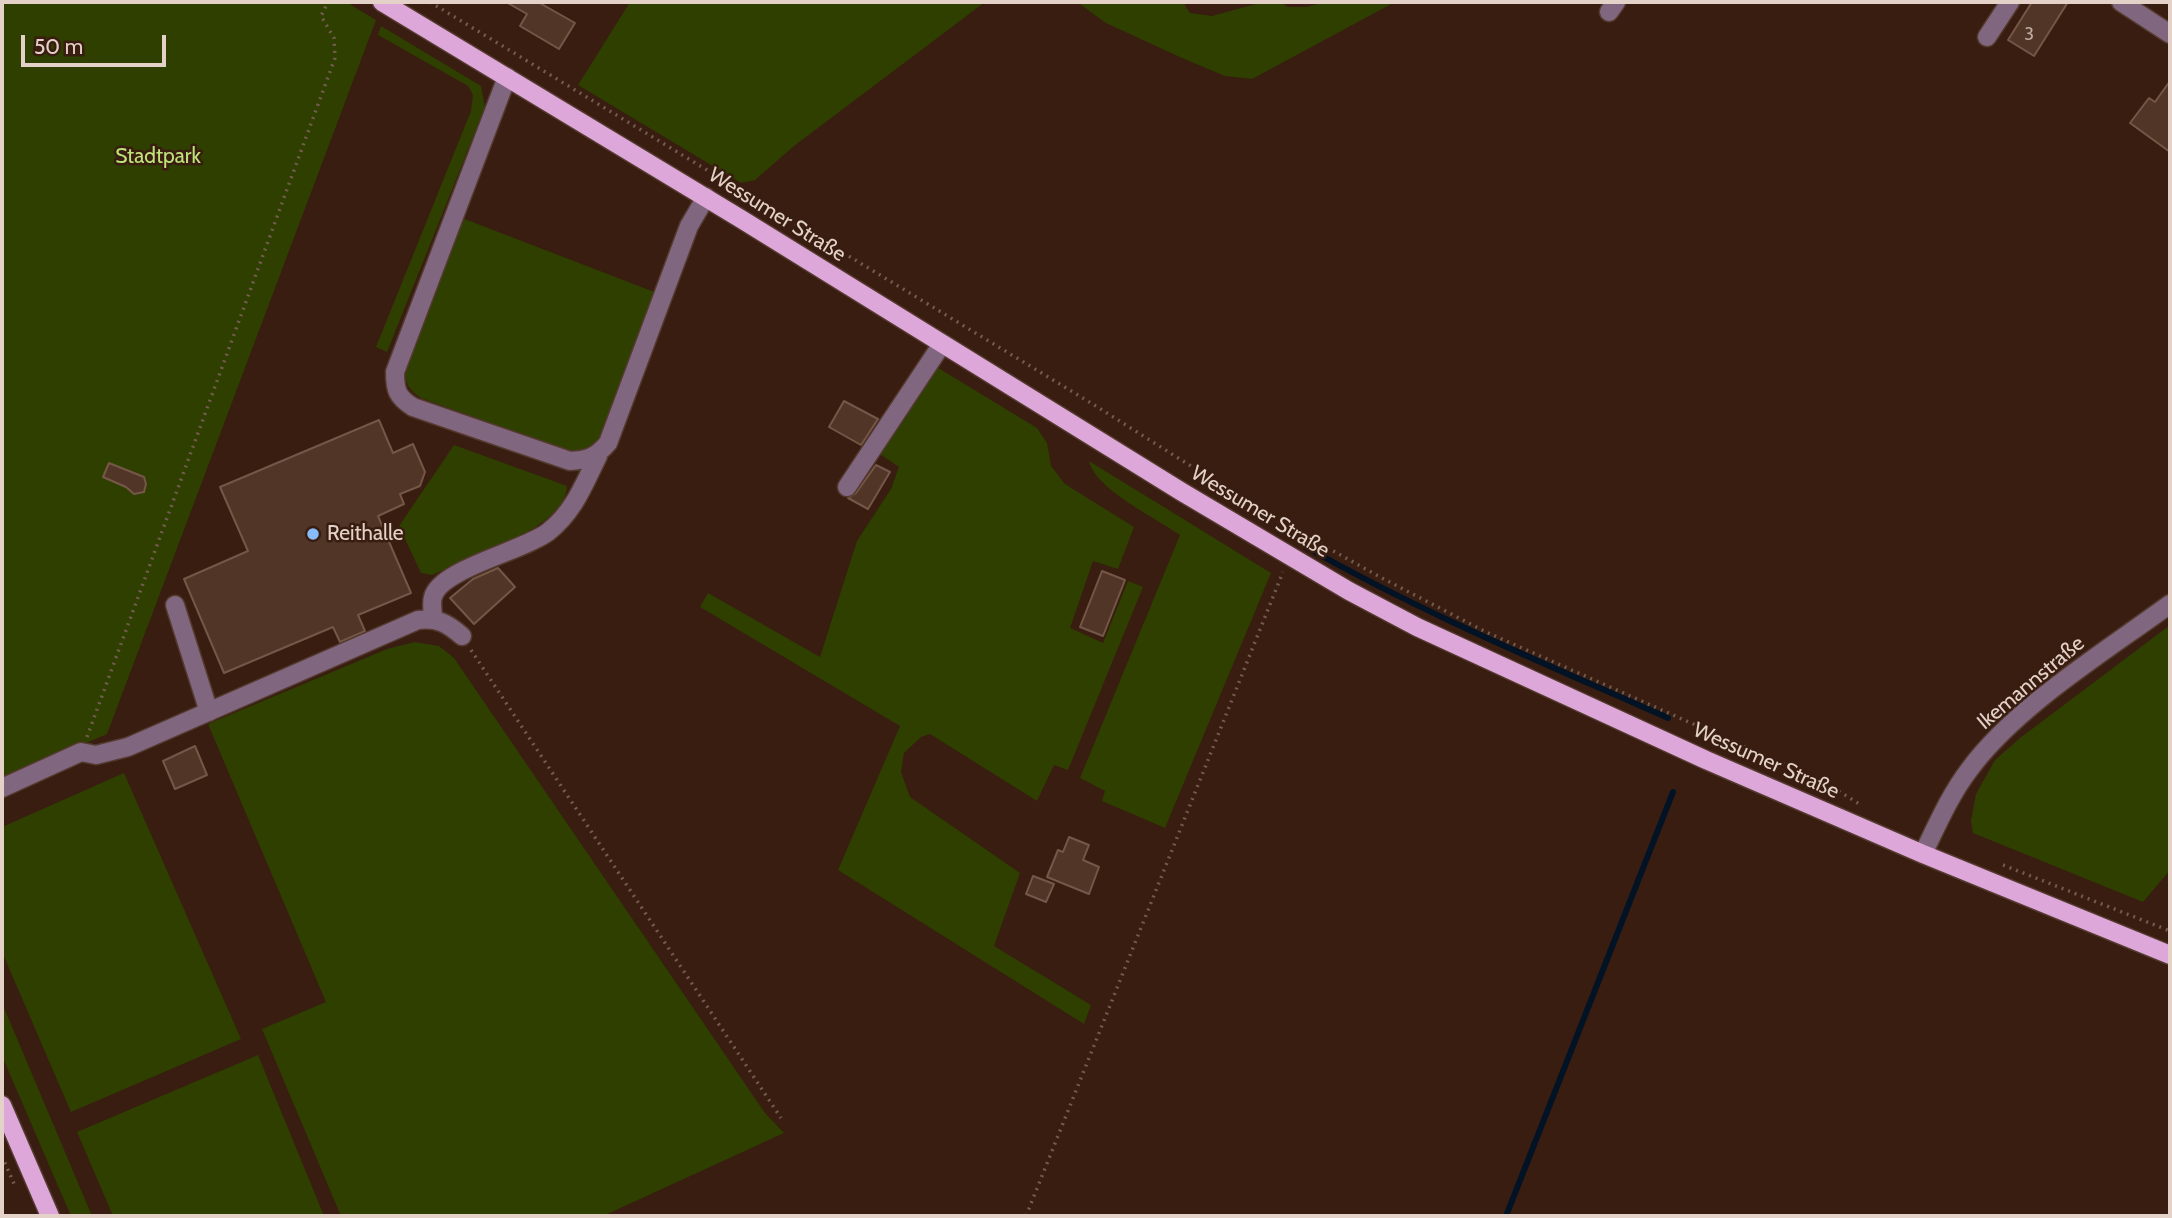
<!DOCTYPE html>
<meta charset="utf-8">
<style>
body{margin:0}
#map{position:relative;width:2172px;height:1218px;overflow:hidden;background:#381d10;font-family:Cabin,sans-serif}
canvas{display:block}
.frame{position:absolute;inset:0;border:4px solid #e4d2c9;pointer-events:none}
.scale{position:absolute;left:21px;top:35px;width:145px;height:32px;box-sizing:border-box;border:4px solid #e4d2c9;border-top:0;padding-left:9px;font-size:21px;line-height:24px;white-space:nowrap;color:#e4d2c9;-webkit-text-stroke:5px #381d10;paint-order:stroke}
</style>
<div id="map">
<canvas width="2172" height="1218"></canvas>
<div class="frame"></div>
<div class="scale">50 m</div>
</div>
<script>
const context = document.querySelector('canvas').getContext('2d');
context.lineJoin = 'round';
function fill(path, color) { context.fillStyle = color; context.fill(path, 'evenodd'); }
function trace(path, color, width, dash) { context.strokeStyle = color; context.lineWidth = width; context.lineCap = dash ? 'butt' : 'round'; context.setLineDash(dash || []); context.stroke(path); }
function label(font, color, halo, rows, align = 'center') {
  context.font = font + ' Cabin,sans-serif'; context.lineWidth = 5; context.setLineDash([]); context.textBaseline = 'middle'; context.strokeStyle = halo; context.fillStyle = color; for (const [text, x, y, turn = 0] of rows) {
    context.save(); context.translate(x, y); context.rotate((+turn || 0) * Math.PI / 180); context.textAlign = isNaN(turn) ? turn : align; if (halo) context.strokeText(text, 0, 0); context.fillText(text, 0, 0); context.restore();
  }
}
const green = new Path2D(`
 M2,2H346L376,20L107,734L2,779Z
 M630,2H985L794,146L755,180L741,183L578,85Z
 M1077,2H1183L1190,13L1212,16L1263,2H1280L1288,7H1307L1324,2H1395L1252,79L1225,76L1182,58L1106,23Z
 M381,26L481,86L485,107L387,352L376,347L471,111L473,95L468,86L378,35Z
 M462,218L657,293L601,438C594,448 583,454 571,452L421,398C409,390 405,384 405,370Z
 M935,366L1037,428L1047,443L1051,466L1065,484L1134,527L1118,569L1093,561L1070,628L1103,643L1128,581L1143,587L1068,770L1054,765L1037,801L930,734L921,737L904,753L901,772L910,797L1020,873L994,946L1091,1005L1084,1024L838,870L900,726L700,607L708,593L820,657L857,541L891,489L899,467L877,452Z
 M454,445L567,486C568,527 465,561 432,575L421,573L399,526Z
 M1089,461L1271,573L1165,828L1102,801L1105,791L1080,778L1180,535C1156,518 1095,489 1089,461Z
 M2170,625V870L2143,902L1973,833L1971,821L1976,794L1995,760L2020,738Z
 M415,642L439,646L454,658L765,1113L784,1133L603,1216H341L262,1029L326,1002L208,724L387,649Z
 M124,773L241,1039L71,1112L2,952V827Z
 M2,1003L92,1216H71L2,1056Z
 M258,1055L324,1216H113L77,1132Z`);
const stream = new Path2D(`
 M1306,547C1422,613 1546,664 1668,718
 M1506,1216L1673,792`);
const building = new Path2D(`
 M506,2H538L575,23L559,49L520,26L527,14Z
 M2032,2H2068L2034,56L2008,40Z
 M2170,81V152L2130,123L2149,98L2155,102Z
 M844,401L878,419L861,445L829,427Z
 M379,420L393,453L413,444L425,472L420,486L400,494L404,504L378,516L411,593L358,615L365,631L340,642L333,627L224,673L184,579L248,551L220,487Z
 M109,463L144,477L146,484L144,492L134,494L126,487L103,477Z
 M876,465L890,472L868,509L848,498L856,493Z
 M498,568L515,587L474,624L450,598L473,579Z
 M1102,571L1125,580L1103,636L1080,627Z
 M195,746L207,775L175,789L163,761Z
 M1069,837L1089,845L1083,860L1099,867L1089,894L1047,877L1058,850L1063,852Z
 M1033,876L1054,884L1046,902L1026,894Z`);
const path = new Path2D(`
 M430,2L1091,403L1267,514L1380,577L1486,632L1824,782L1861,805
 M471,650L781,1118
 M87,737L335,58L334,38L321,16L328,2
 M2003,865L2170,931
 M2,1156L15,1186
 M1026,1216L1283,572`);
const minor = new Path2D(`
 M2121,2L2170,34
 M1609,12L1616,2
 M1987,37L2010,2
 M507,77L395,372C395,390 397,397 413,407L570,461C588,460 596,457 608,443L689,226L706,197
 M847,487L942,344
 M175,605L209,712
 M433,619C433,612 431,603 433,597C440,569 523,551 548,532C574,512 584,484 598,456
 M2,788L81,752L96,755L128,747L418,620C438,618 447,623 462,636
 M1923,854C1937,825 1950,795 1969,770C2016,706 2106,651 2170,604`);
const major = new Path2D(`
 M382,2L741,219L1182,492L1349,591L1417,627L1706,760L1923,854L2170,955
 M2,1105L50,1216`);
const markers = [
 [313,534,7,"#87bbfb"]
];
const numberNames = [
 ["3",2029,35]
];
const parkNames = [
 ["Stadtpark",158,157]
];
const streetNames = [
 ["Wessumer Straße",777,215,32],
 ["Wessumer Straße",1260,512,31],
 ["Ikemannstraße",2031,683,-40],
 ["Wessumer Straße",1766,761,24]
];
const poiNames = [
 ["Reithalle",327,534]
];
fill(green, '#2e3f00');
trace(stream, '#021325', 6);
fill(building, '#513527');
trace(building, '#755748', 2);
trace(minor, '#543a2e', 21);
trace(major, '#543a2e', 21);
trace(path, '#735b4f', 3.5, [2, 5]);
trace(minor, '#81667f', 18);
trace(major, '#dea7da', 18);
for (const [x, y, r, color] of markers) { const dot = new Path2D(); dot.arc(x, y, r, 0, 2 * Math.PI); context.fillStyle = color; context.fill(dot); trace(dot, '#381d10', 2.5); }
label('18px', '#bfaba0', null, numberNames);
label('21px', '#bee378', '#381d10', parkNames);
label('21px', '#e4d2c9', '#381d10', streetNames);
label('21px', '#e4d2c9', '#381d10', poiNames, 'left');
</script>
